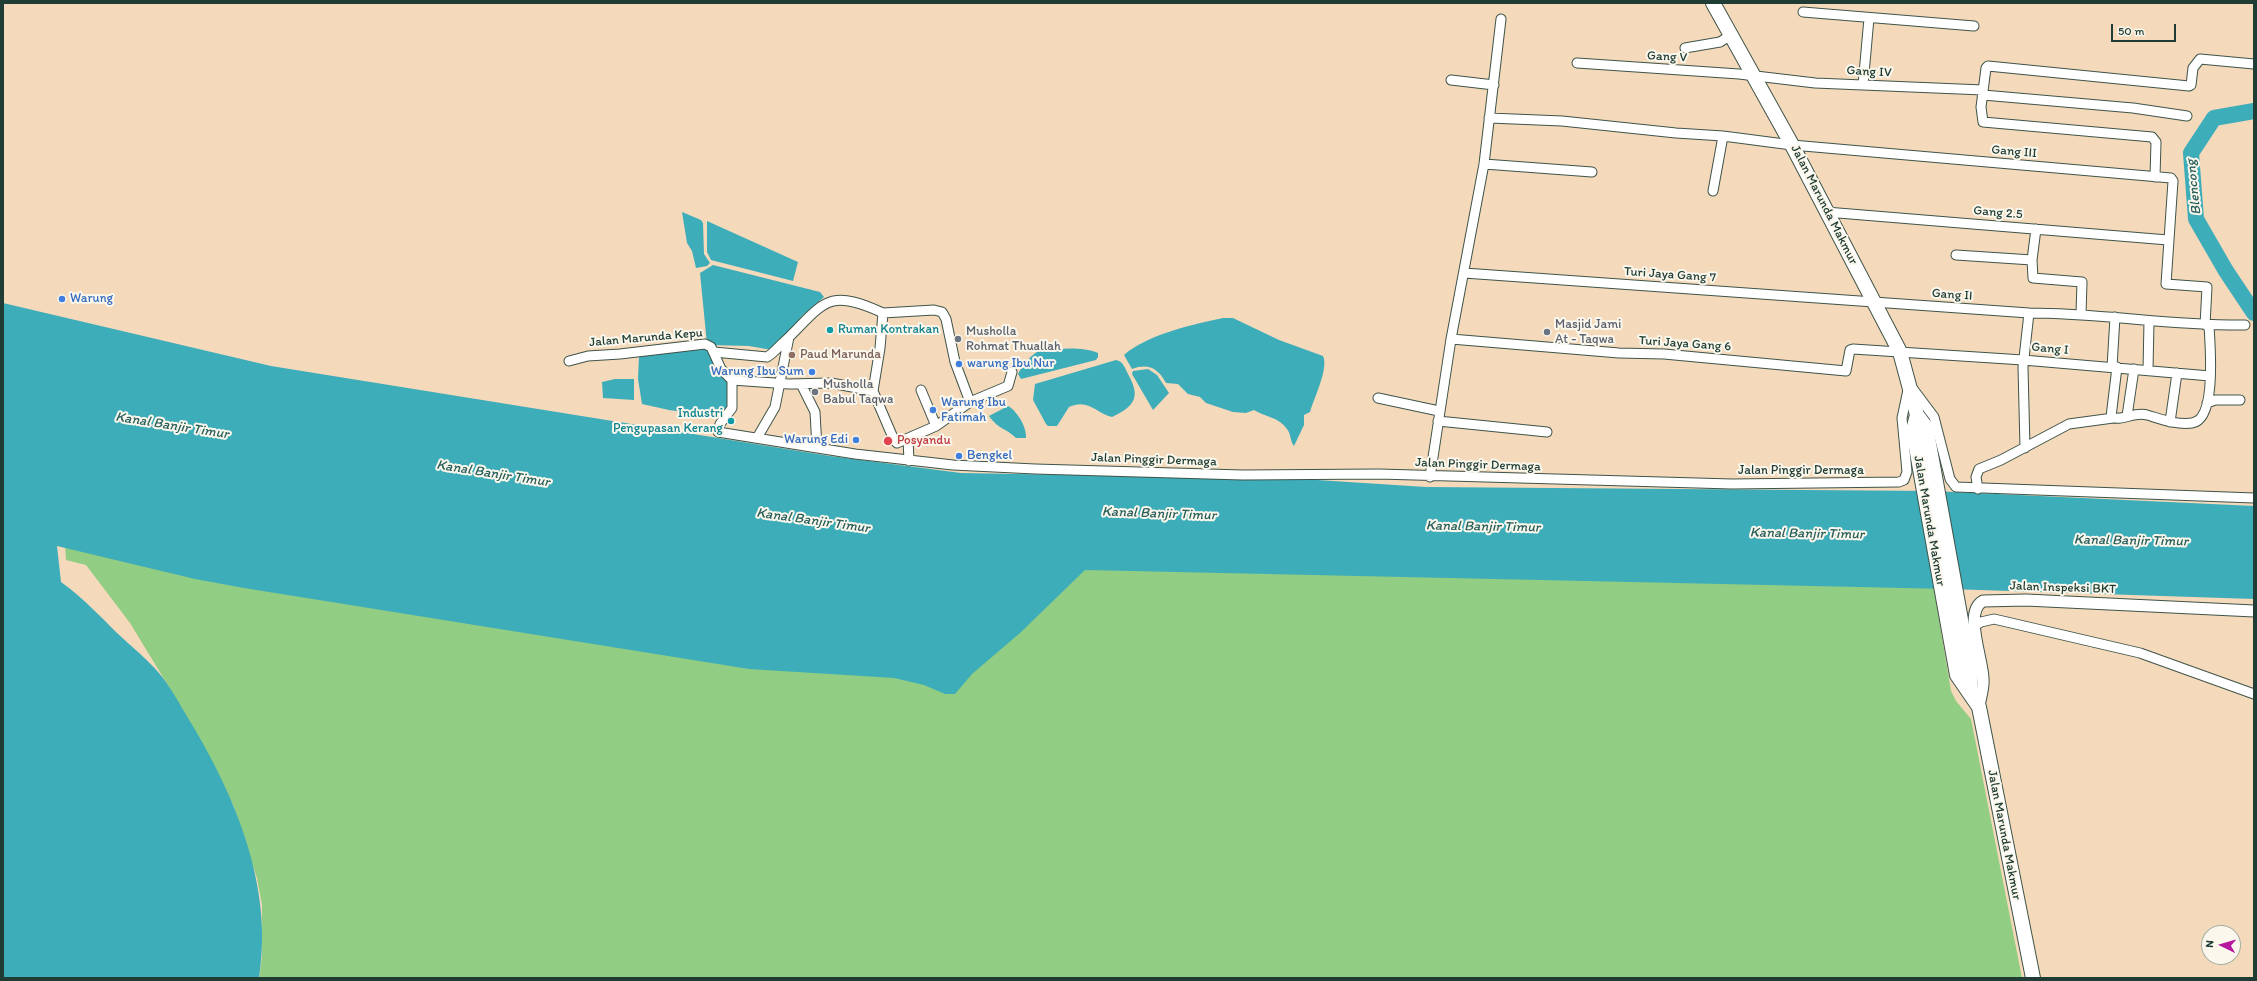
<!DOCTYPE html>
<style>
body{margin:0}
#map{position:relative;width:2257px;height:981px;overflow:hidden;background:#f4d9bb;font-family:Itim,sans-serif}
canvas{display:block}
.frame{position:absolute;inset:0;border:4px solid #1f3d34;pointer-events:none}
.north{position:absolute;left:2201px;top:925px;width:40px;height:40px;box-sizing:border-box;background:#fbf7ec;border:1px solid #a3ada2;border-radius:50%;rotate:275deg;font-size:11px;font-weight:700;line-height:16px;text-align:center;color:#1f3d34}
.north::after{content:'';display:block;margin:auto;width:14px;height:18px;background:#b5179e;clip-path:polygon(50% 0,100% 100%,50% 72%,0 100%)}
.scale{position:absolute;left:2111px;top:24px;width:65px;height:18px;box-sizing:border-box;border:2px solid #1f3d34;border-top:0;padding-left:5px;font-size:12px;line-height:14px;white-space:nowrap;color:#1f3d34;-webkit-text-stroke:3px #fbf7ec;paint-order:stroke}
</style>
<div id="map">
<canvas width="2257" height="981"></canvas>
<div class="frame"></div>
<div class="north">N</div>
<div class="scale">50 m</div>
</div>
<script>
const context = document.querySelector('canvas').getContext('2d');
context.lineJoin = 'round';
function fill(path, color) { context.fillStyle = color; context.fill(path, 'evenodd'); }
function trace(path, color, width, dash) { context.strokeStyle = color; context.lineWidth = width; context.lineCap = dash ? 'butt' : 'round'; context.setLineDash(dash || []); context.stroke(path); }
function label(font, color, halo, rows, align = 'center') {
  context.font = font + ' Itim,sans-serif'; context.lineWidth = 4; context.setLineDash([]); context.textBaseline = 'middle'; context.strokeStyle = halo; context.fillStyle = color; for (const [text, x, y, turn = 0] of rows) {
    context.save(); context.translate(x, y); context.rotate((+turn || 0) * Math.PI / 180); context.textAlign = isNaN(turn) ? turn : align; if (halo) context.strokeText(text, 0, 0); context.fillText(text, 0, 0); context.restore();
  }
}
const green = new Path2D(`
 M65,544L1933,584L1951,691L1956,701L1971,719L2022,978H259L262,957V905L257,878L233,805L172,692L130,623L86,565L66,560Z`);
const water = new Path2D(`
 M682,212L701,220L703,223L704,254L710,263L707,266L696,268L692,251L687,243Z
 M707,221L798,262L793,281L711,260L707,252Z
 M713,265L820,292L824,297L803,315L772,350L749,346L710,345L707,344L700,273Z
 M3,303L271,366L830,456L961,473L1302,479L1426,487L1933,491L2254,506V599L1949,589L1085,570L1020,633L972,674L955,694H945L924,685L894,678L749,669L244,588L195,579L57,546L61,582C82,597 99,615 117,633C131,646 146,658 159,673C170,686 179,703 188,718C235,795 274,887 259,978H3Z
 M1223,318H1233L1279,340L1323,356C1329,368 1314,398 1310,412L1304,415V425L1294,446C1290,441 1291,434 1287,429C1279,417 1265,417 1254,410L1246,413L1233,412L1206,403L1200,397L1188,394L1178,384L1166,383C1158,368 1148,363 1132,369L1124,355C1146,335 1194,324 1223,318Z
 M706,344L729,381L731,407L721,416H714L669,410L642,404L638,379L639,356Z
 M1041,350C1059,349 1082,346 1098,353V357L1096,360L1021,379L1018,374C1022,366 1032,353 1041,350Z
 M1116,360C1123,361 1125,368 1128,374C1141,397 1135,406 1112,417C1097,414 1089,398 1069,407L1057,426H1048L1046,424L1033,400L1035,384Z
 M1148,369L1157,375L1169,393L1153,410L1132,374L1133,371Z
 M615,379H634V400L603,398L602,382Z
 M1008,406C1017,411 1027,427 1026,438H1016C1006,428 999,430 989,416Z`);
const river = new Path2D(`
 M2254,111L2214,118L2191,153L2196,219L2226,271L2254,313`);
const minor = new Path2D(`
 M1803,12L1974,26
 M1685,48L1720,42L1731,35
 M1577,63L1739,74L1815,83L1983,90
 M1451,80L1494,85
 M1863,85L1869,18
 M1983,95L2133,108L2187,116
 M1489,118L1562,121L1676,133L1723,136L1792,145L2171,178L2173,181L2166,284L2207,287L2205,325
 M1484,164L1592,172
 M2155,177L2156,142L2152,137L1983,122L1981,107L1986,68L1988,66L2189,86L2191,85L2193,68L2200,59L2254,64
 M1713,191L1723,136
 M1826,212L2168,240
 M1956,255L2032,260L2036,229
 M2032,260L2033,278L2082,282L2081,314
 M1464,273L2029,313C2101,313 2172,326 2245,325
 M1451,339L1619,353L1664,354L1846,371L1850,350L1853,349L2023,360L2210,376
 M714,352L767,357C774,353 780,345 786,340C824,303 827,287 883,313
 M569,361L588,356L620,354L705,344L711,347L721,369L732,380L789,384L831,383L873,391L880,348L883,313L934,310L942,312L946,319L955,362L970,402
 M2112,367L2115,317
 M2117,367L2111,417C2121,422 2135,411 2147,415C2161,419 2176,425 2192,423C2217,420 2210,344 2209,326
 M2148,370L2149,321
 M732,380V408L720,424L718,432L855,454L953,465L1035,469L1243,475L1379,474L1732,484L1899,482L1904,480L1907,472L1902,418L1908,390
 M801,384L815,412L817,448
 M1913,389L1934,417L1950,479L1956,487L2254,498
 M921,390L936,426L970,402L1008,386L1012,372
 M873,391L894,440L897,443L936,426
 M1378,398L1439,411
 M2207,403L2215,400H2240
 M2127,416L2134,369
 M1438,421L1547,432
 M2170,422L2177,373
 M757,438L775,407L789,337
 M908,439L909,461
 M2025,448L2023,367L2029,313
 M1430,477L1451,339L1484,164L1501,19
 M1978,489L1976,477L1979,469L2001,460L2069,424L2113,418
 M1975,626L1981,622L1994,619L2140,653L2254,694`);
const tertiary = new Path2D(`
 M1979,707C1980,698 1984,688 1983,679C1983,659 1963,612 1983,601L2026,600L2254,611`);
const primary = new Path2D(`
 M1713,3L1792,145L1900,352L1917,415L1926,427L1971,675L1970,694
 M1917,415L1913,430L1957,675L1979,707L2033,978`);
const markers = [
 [62,299,4,"#3f7fe0"],
 [830,330,4,"#0f9aa8"],
 [1547,332,4,"#6b7280"],
 [958,339,4,"#6b7280"],
 [792,355,4,"#8d6e63"],
 [959,364,4,"#3f7fe0"],
 [812,372,4,"#3f7fe0"],
 [815,392,4,"#6b7280"],
 [933,410,4,"#3f7fe0"],
 [731,421,4,"#0f9aa8"],
 [856,440,4,"#3f7fe0"],
 [888,441,5,"#e0444e"],
 [959,456,4,"#3f7fe0"]
];
const streetNames = [
 ["Gang V",1667,57,3],
 ["Gang IV",1869,72,3],
 ["Gang III",2014,152,5],
 ["Jalan Marunda Makmur",1824,205,63],
 ["Gang 2.5",1998,213,5],
 ["Turi Jaya Gang 7",1670,275,4],
 ["Gang II",1952,295,4],
 ["Jalan Marunda Kepu",646,338,-5],
 ["Turi Jaya Gang 6",1685,344,4],
 ["Gang I",2050,349,5],
 ["Jalan Pinggir Dermaga",1154,460,2],
 ["Jalan Pinggir Dermaga",1478,465,2],
 ["Jalan Pinggir Dermaga",1801,471],
 ["Jalan Marunda Makmur",1929,521,80],
 ["Jalan Inspeksi BKT",2063,588,2],
 ["Jalan Marunda Makmur",2004,835,79]
];
const shopNames = [
 ["Warung",70,299],
 ["warung Ibu Nur",967,364],
 ["Warung Ibu Sum",804,372,"right"],
 ["Warung Ibu",941,403],
 ["Fatimah",941,418],
 ["Warung Edi",848,440,"right"],
 ["Bengkel",967,456]
];
const worshipNames = [
 ["Masjid Jami",1555,325],
 ["At - Taqwa",1555,340],
 ["Musholla",966,332],
 ["Rohmat Thuallah",966,347],
 ["Musholla",823,385],
 ["Babul Taqwa",823,400]
];
const cultureNames = [
 ["Ruman Kontrakan",838,330],
 ["Industri",723,414,"right"],
 ["Pengupasan Kerang",723,429,"right"]
];
const educationNames = [
 ["Paud Marunda",800,355]
];
const healthNames = [
 ["Posyandu",897,441]
];
const waterNames = [
 ["Blencong",2194,187,-96],
 ["Kanal Banjir Timur",172,426,9],
 ["Kanal Banjir Timur",493,474,9],
 ["Kanal Banjir Timur",1159,514,2],
 ["Kanal Banjir Timur",813,521,8],
 ["Kanal Banjir Timur",1483,527,1],
 ["Kanal Banjir Timur",1807,534,1],
 ["Kanal Banjir Timur",2131,541,1]
];
fill(green, '#91cd82');
fill(water, '#3eadba');
trace(river, '#3eadba', 16);
trace(minor, '#3f5448', 11);
trace(tertiary, '#3f5448', 13);
trace(primary, '#3f5448', 16);
trace(minor, '#fff', 9);
trace(tertiary, '#fff', 11);
trace(primary, '#fff', 14);
for (const [x, y, r, color] of markers) { const dot = new Path2D(); dot.arc(x, y, r, 0, 2 * Math.PI); context.fillStyle = color; context.fill(dot); trace(dot, '#fbf7ec', 1.5); }
label('13px', '#1f3d34', '#fbf7ec', streetNames);
label('13px', '#366cbe', '#fbf7ec', shopNames, 'left');
label('13px', '#5b616d', '#fbf7ec', worshipNames, 'left');
label('13px', '#0d838f', '#fbf7ec', cultureNames, 'left');
label('13px', '#785e54', '#fbf7ec', educationNames, 'left');
label('13px', '#be3a42', '#fbf7ec', healthNames, 'left');
label('italic 14px', '#285f5c', '#fbf7ec', waterNames);
</script>
